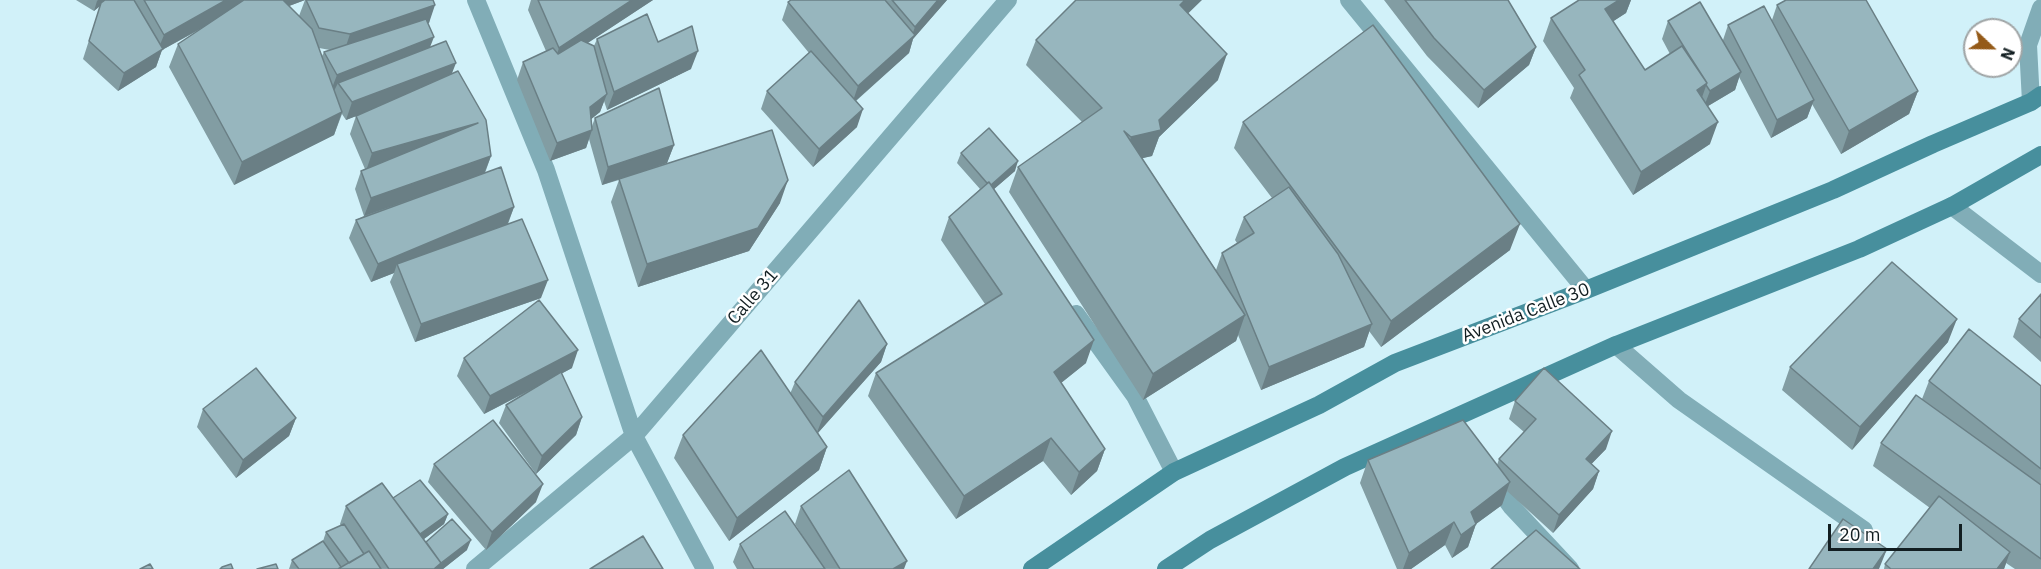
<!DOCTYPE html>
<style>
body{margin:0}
#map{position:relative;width:2041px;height:569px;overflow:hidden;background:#d1f1f9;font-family:"IBM Plex Sans",sans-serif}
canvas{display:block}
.north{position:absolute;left:1963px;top:18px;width:60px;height:60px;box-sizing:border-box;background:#fff;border:2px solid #a0a5a6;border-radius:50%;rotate:112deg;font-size:16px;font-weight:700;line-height:24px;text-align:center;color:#121e21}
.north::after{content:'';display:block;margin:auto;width:21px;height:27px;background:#945a18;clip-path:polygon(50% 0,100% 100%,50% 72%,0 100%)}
.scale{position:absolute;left:1828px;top:524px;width:134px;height:27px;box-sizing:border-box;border:3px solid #121e21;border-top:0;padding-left:8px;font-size:18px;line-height:21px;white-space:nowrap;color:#121e21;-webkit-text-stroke:4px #fff;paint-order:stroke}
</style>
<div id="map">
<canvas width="2041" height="569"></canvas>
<div class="north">N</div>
<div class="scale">20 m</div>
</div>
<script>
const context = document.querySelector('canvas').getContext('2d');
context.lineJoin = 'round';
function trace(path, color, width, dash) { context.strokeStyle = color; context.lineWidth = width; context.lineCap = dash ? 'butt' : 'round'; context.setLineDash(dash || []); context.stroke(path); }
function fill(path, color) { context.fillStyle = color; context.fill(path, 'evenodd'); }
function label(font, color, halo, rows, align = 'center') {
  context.font = font + ' "IBM Plex Sans",sans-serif'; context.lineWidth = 5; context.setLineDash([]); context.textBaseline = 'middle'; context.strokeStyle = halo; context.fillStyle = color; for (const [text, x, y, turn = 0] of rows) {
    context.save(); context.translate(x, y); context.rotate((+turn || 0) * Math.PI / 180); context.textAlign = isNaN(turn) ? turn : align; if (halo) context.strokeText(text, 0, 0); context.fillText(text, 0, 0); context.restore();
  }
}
const service = new Path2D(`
 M2031,102L2028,45L2041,8
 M1952,206L2041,274
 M1076,314L1135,396L1174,472`);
const minor = new Path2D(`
 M476,0L546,170L634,436L705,569
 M1349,0L1586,290
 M1616,345L1679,400L1864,530
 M1491,479L1511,506L1570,569
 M475,569L634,436L1008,0`);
const secondary = new Path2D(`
 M1032,569L1174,472L1319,405L1395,363L1586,290L1833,190L1933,144L2031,102L2041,95
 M1166,569L1210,540L1345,467L1616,345L1859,249L1952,206L2041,155`);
const wall = new Path2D(`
 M76,0H433L429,23H428L430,47L452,73L491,156L485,173L514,207L508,224L541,298L415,342L390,282L394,273L371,282L349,238L356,220L364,216L355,189L361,171L365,169L350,134L356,116L358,115L346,120L342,114L334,135L234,185L169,67L178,44L199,30L162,50L156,67L118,91L83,59L100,6L94,11ZM305,0L299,16L289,6ZM319,48L330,50L324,52L322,56Z
 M531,0H653L587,43L594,46L597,39L658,42L691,69L607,110L604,101L600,112L591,119L592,126L595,118L674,145L667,163L643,172L780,203L749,251L638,287L611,202L619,180L602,185L589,139L586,148L550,161L517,80L523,62L546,51L528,10Z
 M791,0H947L913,39L909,53L856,101L857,127L813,167L761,109L767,91L809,53L782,20L788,2Z
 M1384,0H1508L1536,47L1529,65L1478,108L1427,56Z
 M1579,0H1631L1626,13L1613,21L1645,70L1670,54L1662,39L1668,21L1723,40L1728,25L1772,20L1777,5L1918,91L1909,114L1841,154L1812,104L1807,118L1771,138L1739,77L1735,90L1708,106L1710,144L1633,195L1570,98L1574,88L1543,41L1551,18Z
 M1188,14L1218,80L1159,137L1152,156L1142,158L1216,270L1222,253L1237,243L1235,240L1244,217L1272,198L1234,148L1243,122L1510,250L1381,347L1369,331L1364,347L1261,390L1238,335L1236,341L1143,400L1009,192L1018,167L1082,122L1026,65L1036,40Z
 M961,153L1015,171L994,189L1086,363L1061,383L1105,449L1097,471L1071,495L1043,461L956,519L868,396L876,373L985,304L941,240L949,217L980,189L957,163Z
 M2041,294V362L2013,337L2019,319Z
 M1948,342L1852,450L1782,390L1790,367Z
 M887,344L881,362L818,433L827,447L819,470L729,541L674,458L683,435L790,394L795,382Z
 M464,358L572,368L561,374L582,417L576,435L536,474L499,423L506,405L537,387L484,414L457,376Z
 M1929,381L2041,386V569H2015L2006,563L2004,569H1884L1885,564L1930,508L1873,466L1881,443L1922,399Z
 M1515,401L1606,449L1591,464L1599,471L1593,489L1553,533L1507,491L1502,505L1476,524L1468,547L1452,558L1445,545L1411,569H1397L1360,483L1368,460L1497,465L1499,459L1524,432L1509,419Z
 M203,409L296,418L289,436L236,478L197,427Z
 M434,464L536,502L486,550L428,482Z
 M393,498L448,514L444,524L424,539L426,542L467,550L443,569H289L292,560L323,541L326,532L341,526L340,524L346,506Z
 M801,506L904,569H737L733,562L740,544L807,543L795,524Z`);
const shadedWall = new Path2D(`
 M98,0H107L94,11L97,1Z
 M226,0H252L162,50L156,67L118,91L124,73L157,52L164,35Z
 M284,0H305L281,9Z
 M632,0H653L553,66L559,48Z
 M938,0H947L913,39L909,53L852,104L858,86L911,38L915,27Z
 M1185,0H1202L1170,31L1180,5Z
 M1619,0H1631L1626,13L1597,32L1605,9Z
 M435,5L429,23L344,52L350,34Z
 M434,37L427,55L338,83L334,91L330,93L337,75Z
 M1536,47L1529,65L1478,108L1484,90Z
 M698,51L691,69L607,110L614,92Z
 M1227,54L1218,80L1159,137L1152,156L1122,163L1131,137L1159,120Z
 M456,63L449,81L346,120L352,102Z
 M1741,72L1735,90L1703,109L1710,91Z
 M1707,83L1699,106L1697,90Z
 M1918,91L1909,114L1841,154L1849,131Z
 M607,94L600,112L584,125L590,107Z
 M1814,100L1807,118L1771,138L1777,120Z
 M863,109L857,127L813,167L819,149Z
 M342,112L334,135L234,185L242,162Z
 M1718,122L1710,144L1633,195L1641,172Z
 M478,123L366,171L372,153Z
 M592,130L586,148L550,161L557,143Z
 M674,145L667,163L602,185L608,167Z
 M491,156L484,174L364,216L371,198Z
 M1018,161L1015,171L986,196L990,186Z
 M788,180L780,203L749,251L638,287L647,264Z
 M514,207L507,225L397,264L394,273L371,282L378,264Z
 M1520,224L1510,250L1381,347L1391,321Z
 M548,280L541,298L415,342L421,324Z
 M1245,315L1236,341L1143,400L1153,374Z
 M1957,319L1948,342L1852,450L1860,427Z
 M1372,324L1364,347L1261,390L1269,367Z
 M1094,340L1086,363L1046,395L1054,372Z
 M887,344L881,362L816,435L823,417Z
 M578,350L572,368L484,414L490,396Z
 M582,417L576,435L536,474L542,456Z
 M296,418L289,436L236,478L243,460Z
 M1612,431L1606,449L1579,477L1586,459Z
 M1051,438L1043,461L956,519L964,496Z
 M827,447L819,470L729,541L737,518Z
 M1105,449L1097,471L1071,495L1079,472Z
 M1599,471L1593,489L1553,533L1559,515Z
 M1510,482L1502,505L1476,524L1468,547L1452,558L1461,535L1471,512Z
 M543,484L536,502L486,550L492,532Z
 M448,514L444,524L416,545L419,535Z
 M1454,522L1445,545L1411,569H1403L1409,553Z
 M471,540L467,550L443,569H434Z
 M1887,549L1879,569H1873Z
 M2010,552L2004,569H1997Z
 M907,561L904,569H893Z`);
const building = new Path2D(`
 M105,0H134L163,49L124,73L89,41L101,3Z
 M144,0H226L164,35Z
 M244,0H283L312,29L342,112L242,162L178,44Z
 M306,0H433L435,5L350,34L319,28Z
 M538,0H632L559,48Z
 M791,0H885L915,35L858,86L788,2Z
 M892,0H938L915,27Z
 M1076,0H1185L1180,5L1227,54L1159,120L1161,130L1131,137L1124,131L1245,315L1153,374L1018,167L1102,108L1036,40Z
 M1405,0H1508L1536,47L1484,90L1434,38Z
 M1579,0H1619L1605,9L1645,70L1682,46L1707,83L1697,90L1718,122L1641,172L1579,75L1585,70L1551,18Z
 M1786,0H1866L1918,91L1849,131L1777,5Z
 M1700,2L1741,72L1710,91L1706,85L1707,83L1689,55L1668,21Z
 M1764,6L1814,100L1777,120L1728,25Z
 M647,14L658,42L692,26L698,51L614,92L597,39Z
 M426,19L434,37L337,75L324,52Z
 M1373,25L1520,224L1391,321L1243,122Z
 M581,40L594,46L607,94L590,107L592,130L557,143L523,62L553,48L558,54Z
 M446,41L456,63L352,102L338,83Z
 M811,51L863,109L819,149L767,91Z
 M458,71L486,120L491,156L371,198L361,171L478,123L372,153L356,116Z
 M659,88L674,145L608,167L595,118Z
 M989,128L1018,161L991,185L989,182L987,183L961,153Z
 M772,130L788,180L758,228L647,264L619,179Z
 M501,167L514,207L378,264L356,220Z
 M989,182L1094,340L1054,372L1105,449L1079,472L1051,438L964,496L876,373L1002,294L949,217Z
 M1289,187L1338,254L1372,324L1269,367L1222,253L1254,233L1244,217Z
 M522,219L548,280L421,324L397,264Z
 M1892,262L1957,319L1860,427L1790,367Z
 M2041,294V338L2019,319Z
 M539,300L578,350L490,396L464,358Z
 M859,300L887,344L823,417L795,382Z
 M1969,329L2041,386V469L1929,381Z
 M761,350L827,447L737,518L683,435Z
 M256,368L296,418L243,460L203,409Z
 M1544,368L1612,431L1586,459L1599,471L1559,515L1499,459L1536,419L1515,401Z
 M561,372L582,417L542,456L506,405Z
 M1916,395L2041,485V559L1881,443Z
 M493,420L543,484L492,532L434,464Z
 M1463,420L1510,482L1471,512L1476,524L1461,535L1454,522L1409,553L1368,460Z
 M849,470L907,561L893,569H840L801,506Z
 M420,480L448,514L420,534L393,498Z
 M382,483L441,563L434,569H389L346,506Z
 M1939,496L2010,552L1997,569H1891L1885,564Z
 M785,511L825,569H754L740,544Z
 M452,519L471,540L441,563L426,542Z
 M1843,519L1887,549L1873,569H1809Z
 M344,524L364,554L349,563L326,532Z
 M1536,530L1580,569H1491Z
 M643,536L663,569H590Z
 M323,541L341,567L338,569H299L292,560Z
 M369,551L381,569H338Z
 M150,564L153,569H140Z
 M231,564L233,569H220L222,567Z
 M276,564L278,569H257Z`);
const streetNames = [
 ["Calle 31",753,297,-49],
 ["Avenida Calle 30",1526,313,-21]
];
trace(service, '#81adb7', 18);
trace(minor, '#81adb7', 18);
trace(secondary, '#478f9d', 18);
fill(wall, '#829da3');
fill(shadedWall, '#6a7f85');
fill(building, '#97b6be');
trace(building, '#6a7f85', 1.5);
label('18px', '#121e21', '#fff', streetNames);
</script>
